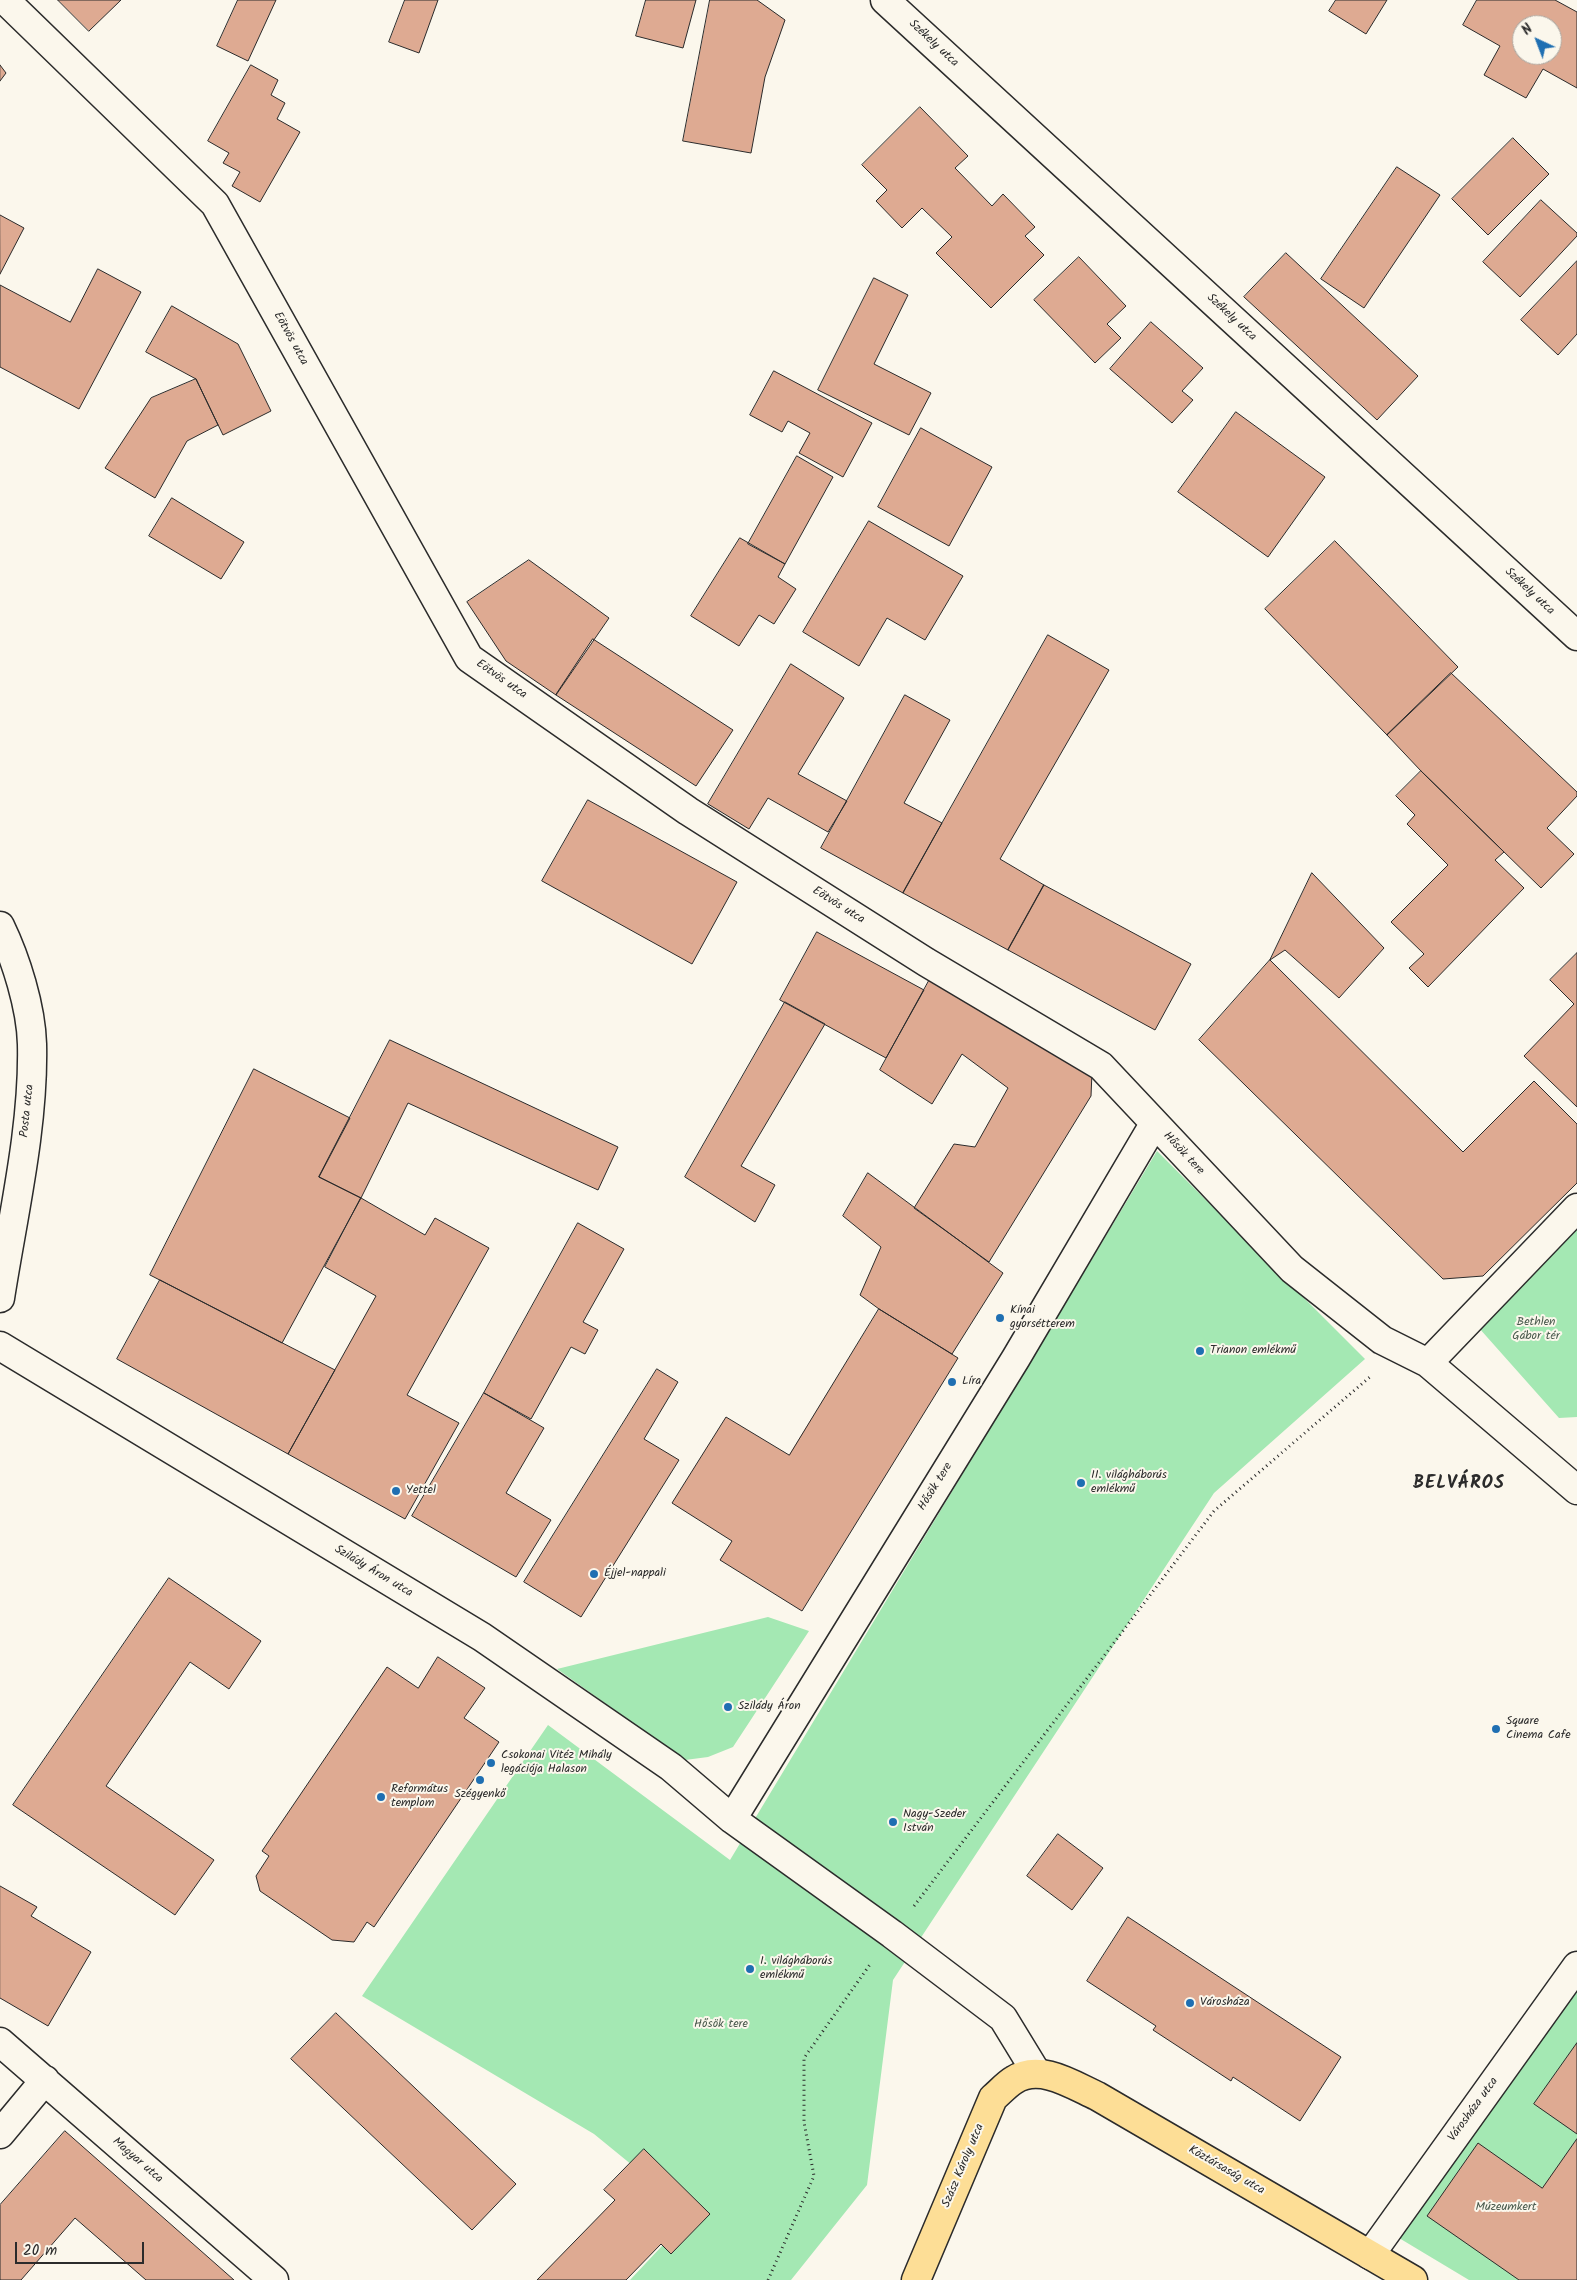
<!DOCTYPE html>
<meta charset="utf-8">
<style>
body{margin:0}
#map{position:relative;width:1577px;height:2280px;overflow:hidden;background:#fbf7ec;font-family:Kalam,sans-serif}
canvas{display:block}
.north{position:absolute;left:1512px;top:15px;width:50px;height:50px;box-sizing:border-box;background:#fbf7ec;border:1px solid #a8a59f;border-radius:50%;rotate:317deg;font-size:14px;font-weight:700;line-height:20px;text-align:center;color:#2b2b2b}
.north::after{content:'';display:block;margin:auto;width:18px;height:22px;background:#1f6fb2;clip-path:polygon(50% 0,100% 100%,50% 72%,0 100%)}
.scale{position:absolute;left:15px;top:2242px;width:129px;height:22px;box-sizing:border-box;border:2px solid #2b2b2b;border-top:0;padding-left:6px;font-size:15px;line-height:18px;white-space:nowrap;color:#2b2b2b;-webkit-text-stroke:4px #fbf7ec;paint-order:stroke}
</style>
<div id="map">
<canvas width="1577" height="2280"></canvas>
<div class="north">N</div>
<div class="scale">20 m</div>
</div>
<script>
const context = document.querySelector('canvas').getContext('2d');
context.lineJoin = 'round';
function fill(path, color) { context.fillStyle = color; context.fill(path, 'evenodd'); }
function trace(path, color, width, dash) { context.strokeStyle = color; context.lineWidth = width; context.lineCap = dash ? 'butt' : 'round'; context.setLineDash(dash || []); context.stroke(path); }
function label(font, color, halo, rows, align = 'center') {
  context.font = font + ' Kalam,sans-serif'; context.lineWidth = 4; context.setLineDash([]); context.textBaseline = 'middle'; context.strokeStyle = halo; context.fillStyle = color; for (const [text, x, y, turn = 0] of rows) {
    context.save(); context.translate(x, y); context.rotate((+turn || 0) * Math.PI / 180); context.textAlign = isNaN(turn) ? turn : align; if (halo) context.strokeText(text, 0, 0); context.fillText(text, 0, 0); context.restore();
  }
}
const green = new Path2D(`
 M1157,1151L1365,1359L1214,1493L893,1980L867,2185L791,2280H630L692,2214L594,2134L362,1996L548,1725L730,1860Z
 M1577,1228V1417L1559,1418L1479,1328Z
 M768,1617L809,1631L733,1747L708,1757L685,1760L557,1669Z
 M1577,1985V2280H1469L1399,2238Z`);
const building = new Path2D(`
 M58,0H121L89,31Z
 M238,0H276L248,61L217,46Z
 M405,0H438L419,53L389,42Z
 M646,0H696L683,48L636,36Z
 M710,0H757L785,20L765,77L751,153L683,141Z
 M1336,0H1387L1366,34L1329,11Z
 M1477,0H1555L1577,12V88L1543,69L1526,98L1484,75L1500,46L1463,25ZM1522,25H1552V55H1522Z
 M0,65L6,73L0,81Z
 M251,65L278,80L271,95L285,103L277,119L300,132L260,202L232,186L240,172L223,163L229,153L208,141Z
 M920,107L968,156L955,168L992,206L1003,194L1035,227L1025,236L1044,255L991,308L936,253L952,237L922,208L902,228L876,201L887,190L862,165Z
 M1513,138L1549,174L1488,235L1452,199Z
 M1397,167L1440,195L1364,308L1321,279Z
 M1541,200L1577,233V236L1520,297L1483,262Z
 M0,215L24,228L0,274Z
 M1286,253L1418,376L1377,420L1244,297Z
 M1079,257L1126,306L1107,324L1121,338L1095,363L1034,300Z
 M1577,261V334L1558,355L1521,320Z
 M98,269L141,292L79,409L0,367V285L70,322Z
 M874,278L908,295L874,364L931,393L909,435L818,390Z
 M172,306L238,344L271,411L223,435L196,379L146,352Z
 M1151,322L1203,368L1182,391L1193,400L1172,423L1110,369Z
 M774,371L872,423L843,477L799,453L810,433L788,421L782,432L750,415Z
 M196,379L218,425L187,441L155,498L105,468L151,398Z
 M1236,412L1325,477L1268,557L1178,492Z
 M921,428L992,467L949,546L878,507Z
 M797,456L833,477L785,564L748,544Z
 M172,498L244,542L221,579L149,536Z
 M869,521L963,576L925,640L887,618L859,666L803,632Z
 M740,538L785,564L778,577L796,589L774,624L759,615L739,646L691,616Z
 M1335,541L1458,667L1387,735L1265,609Z
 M529,560L609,618L556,695L506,661L467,602Z
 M1048,635L1109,670L1000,859L1044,885L1008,950L903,893Z
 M593,639L733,730L696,786L556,695Z
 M791,664L844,698L798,774L847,801L828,832L768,798L749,829L708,804Z
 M1451,673L1577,792V796L1547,828L1574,854L1541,888L1421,771L1387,735Z
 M905,695L950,720L904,803L942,823L903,893L821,848Z
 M1421,771L1504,852L1495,860L1524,888L1428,987L1409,968L1424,954L1391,922L1448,865L1407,824L1415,815L1396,796Z
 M588,800L737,882L692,964L542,881Z
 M1312,873L1384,948L1339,998L1285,950L1270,960Z
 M1044,885L1191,964L1155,1030L1008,950Z
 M817,932L924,990L886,1058L780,1000Z
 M1577,953V1107L1524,1056L1574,1004L1550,980Z
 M1270,960L1463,1152L1534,1081L1577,1124V1183L1483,1276L1443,1279L1199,1040Z
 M930,979L1092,1072L1091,1096L989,1262L914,1208L954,1144L975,1147L1008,1088L962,1054L932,1104L880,1070Z
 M785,1002L825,1024L741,1166L775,1185L755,1222L685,1177Z
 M390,1040L618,1147L598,1190L408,1103L361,1198L319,1177Z
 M254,1069L350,1118L319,1177L361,1198L282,1343L150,1275Z
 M868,1173L1003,1273L952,1354L879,1309L860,1295L881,1247L843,1216Z
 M361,1198L425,1235L435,1218L489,1248L407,1395L459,1423L405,1519L288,1454L376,1296L325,1267Z
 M578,1223L624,1249L583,1322L598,1330L585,1354L571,1347L531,1419L484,1393Z
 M160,1280L335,1370L288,1454L117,1359Z
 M879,1309L958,1358L802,1611L720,1560L732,1541L672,1503L726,1417L789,1455Z
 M657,1369L678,1382L644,1439L679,1460L581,1617L524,1582Z
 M484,1393L544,1428L506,1493L551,1520L516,1577L412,1516Z
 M169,1578L261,1641L229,1689L190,1662L106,1786L214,1860L175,1915L13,1805Z
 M438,1657L485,1688L464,1718L499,1742L374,1927L367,1922L354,1942L332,1940L260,1891L256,1876L269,1856L262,1851L387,1667L418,1688Z
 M1058,1834L1103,1868L1072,1910L1027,1876Z
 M0,1886L37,1907L31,1916L91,1952L48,2026L0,1998Z
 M1128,1917L1341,2057L1300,2121L1233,2077L1231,2081L1153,2030L1156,2026L1087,1981Z
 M336,2013L516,2184L472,2230L291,2059Z
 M1577,2043V2134L1534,2104Z
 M65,2131L234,2280H146L75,2218L21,2280H0V2205Z
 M1577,2139V2280H1519L1427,2216L1478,2143L1542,2188Z
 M644,2149L710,2214L671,2254L661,2244L626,2280H537L615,2200L604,2190Z`);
const path = new Path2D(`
 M914,1906L1214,1511L1371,1376
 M768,2280L814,2176L804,2122V2058L871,1963`);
const minor = new Path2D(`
 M5,0L215,204L469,658L688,811L926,962L1101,1066L1292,1269L1382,1340L1428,1363L1577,1490
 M885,0L1577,636
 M0,926C16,959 31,1007 32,1044C34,1127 13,1215 0,1298
 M0,1346L482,1637L671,1767L732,1819L892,1934L1003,2018L1036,2072
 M1428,1363L1577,1208
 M732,1819L1016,1358L1154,1124
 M0,2042L274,2280
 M0,2134L45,2080
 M1370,2255L1577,1966`);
const major = new Path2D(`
 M916,2280L993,2098C1000,2092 1007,2084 1014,2080C1040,2063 1073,2085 1097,2096L1413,2280`);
const markers = [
 [1000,1318,5,"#1f6fb2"],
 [1200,1351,5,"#1f6fb2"],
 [952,1382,5,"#1f6fb2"],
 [1081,1483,5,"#1f6fb2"],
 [396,1491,5,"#1f6fb2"],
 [594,1574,5,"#1f6fb2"],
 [728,1707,5,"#1f6fb2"],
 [1496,1729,5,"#1f6fb2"],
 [491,1763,5,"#1f6fb2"],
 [480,1780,5,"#1f6fb2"],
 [381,1797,5,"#1f6fb2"],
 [893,1822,5,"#1f6fb2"],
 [750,1969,5,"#1f6fb2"],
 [1190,2003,5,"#1f6fb2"]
];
const streetNames = [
 ["Székely utca",933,44,43],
 ["Székely utca",1231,318,43],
 ["Eötvös utca",290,339,61],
 ["Székely utca",1529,592,43],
 ["Eötvös utca",501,680,35],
 ["Eötvös utca",838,906,32],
 ["Posta utca",28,1111,-84],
 ["Hősök tere",1183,1154,47],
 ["Hősök tere",936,1487,-58],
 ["Szilády Áron utca",373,1572,31],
 ["Városháza utca",1474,2110,-54],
 ["Magyar utca",137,2161,41],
 ["Szász Károly utca",964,2166,-67],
 ["Köztársaság utca",1226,2171,30]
];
const poiNames = [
 ["Kínai",1010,1311],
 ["gyorsétterem",1010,1325],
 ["Trianon emlékmű",1210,1351],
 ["Líra",962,1382],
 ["II. világháborús",1091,1476],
 ["emlékmű",1091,1490],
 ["Yettel",406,1491],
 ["Éjjel-nappali",604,1574],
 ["Szilády Áron",738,1707],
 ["Square",1506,1722],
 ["Cinema Cafe",1506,1736],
 ["Csokonai Vitéz Mihály",501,1756],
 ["legációja Halason",501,1770],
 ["Református",391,1790],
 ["templom",391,1804],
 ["Szégyenkő",480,1795,"center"],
 ["Nagy-Szeder",903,1815],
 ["István",903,1829],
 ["I. világháborús",760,1962],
 ["emlékmű",760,1976],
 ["Városháza",1200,2003]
];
const parkNames = [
 ["Bethlen",1536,1323],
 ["Gábor tér",1536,1337],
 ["Hősök tere",721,2025],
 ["Múzeumkert",1506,2208]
];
const districtNames = [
 ["BELVÁROS",1459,1485]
];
fill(green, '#a4e8b3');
fill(building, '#deaa92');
trace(building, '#2b2b2b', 1);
trace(minor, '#2b2b2b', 31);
trace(major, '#2b2b2b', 31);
trace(path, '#2b2b2b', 3, [1, 4]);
trace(minor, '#fbf7ec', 28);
trace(major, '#fdde96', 28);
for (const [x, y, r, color] of markers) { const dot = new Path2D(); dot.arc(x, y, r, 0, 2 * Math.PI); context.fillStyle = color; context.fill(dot); trace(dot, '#fbf7ec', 2); }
label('12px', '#2b2b2b', '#fbf7ec', streetNames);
label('12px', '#2b2b2b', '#fbf7ec', poiNames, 'left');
label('12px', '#495a4d', '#fbf7ec', parkNames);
context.letterSpacing = '1px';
label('bold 18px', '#2b2b2b', '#fbf7ec', districtNames);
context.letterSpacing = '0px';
</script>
